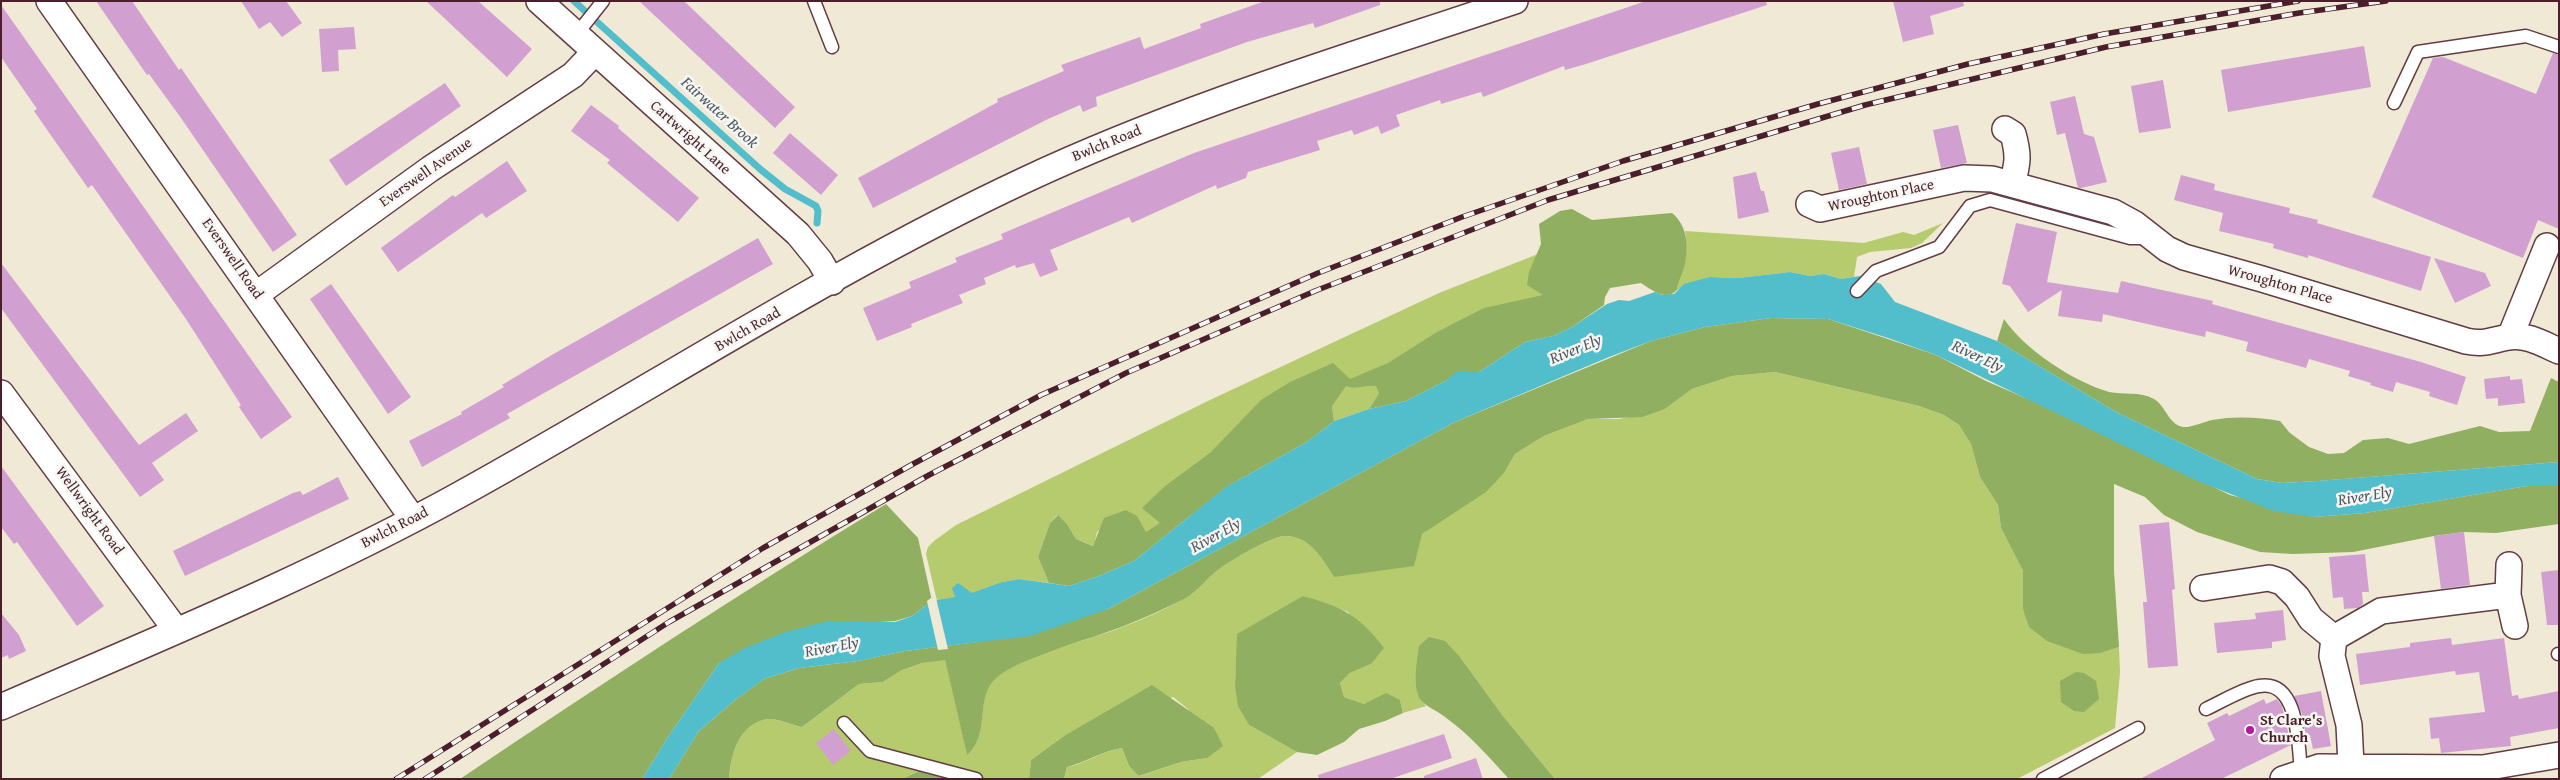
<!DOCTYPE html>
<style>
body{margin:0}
#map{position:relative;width:2560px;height:780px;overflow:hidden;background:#f0e9d5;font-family:"Gentium Book Plus",serif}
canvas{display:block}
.frame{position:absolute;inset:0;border:2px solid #4a1f2b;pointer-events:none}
</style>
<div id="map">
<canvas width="2560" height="780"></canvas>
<div class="frame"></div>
</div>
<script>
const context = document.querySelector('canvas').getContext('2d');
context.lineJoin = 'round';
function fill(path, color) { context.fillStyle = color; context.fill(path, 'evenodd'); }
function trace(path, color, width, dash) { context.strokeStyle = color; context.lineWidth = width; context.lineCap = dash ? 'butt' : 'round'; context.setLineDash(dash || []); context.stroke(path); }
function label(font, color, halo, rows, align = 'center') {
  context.font = font + ' "Gentium Book Plus",serif'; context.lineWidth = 5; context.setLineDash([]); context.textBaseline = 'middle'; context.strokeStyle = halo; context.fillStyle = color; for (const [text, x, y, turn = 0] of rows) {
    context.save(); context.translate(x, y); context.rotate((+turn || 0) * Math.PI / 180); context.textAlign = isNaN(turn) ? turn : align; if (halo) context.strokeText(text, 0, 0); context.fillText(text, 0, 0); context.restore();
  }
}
const green = new Path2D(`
 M1943,223L1922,243L1911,248L1870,252L1857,257L1854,277L1841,279L1824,274L1810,276L1790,272L1738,278L1710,277L1677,290C1678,281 1682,276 1684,267C1687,254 1687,244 1685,231L1864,243L1903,232L1914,235Z
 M1538,254L1555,291L1379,393L1369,409L1334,421L1332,406L1191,517L1186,502L1164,526L1146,532L1137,517L1126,510L1097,532L1094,546L1076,539L1067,524L1057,515L1050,523L1038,557L1049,583L1019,579L1002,582L977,593L937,601L926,554L928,547L934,541L956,525L1212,399L1439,293Z
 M1775,372L1919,406L1944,415L1959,425L1971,444L1980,477L1998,505L2001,528L2023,571V609L2101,653L2119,647L2120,673L2115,728L2017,779H1555L1503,716L1460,657L1417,693L1426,706L1403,713L1400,700L1364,704L1344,697L1340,683L1350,673L1371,664L1348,612L1303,596L1236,665L1235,686L1249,725L1297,752L1258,779H1064L1067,767C1087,763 1102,751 1122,748L1129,766L1140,776L1181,762L1207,758L1188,709L1173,697L1064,736L1031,760L1029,779H959L928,767L902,779H729C731,754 739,723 768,719C777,718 792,725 802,727L859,684L883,682L902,670L922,663L945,659L967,754C991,734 975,697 995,678C1016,659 1072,644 1100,635C1130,625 1159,613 1187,597C1198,591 1207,578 1218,570C1229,561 1272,536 1285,536C1310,536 1323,558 1334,577L1422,534L1504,473L1515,454L1544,436L1588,419H1619L1665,409L1692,389L1732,376Z`);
const forest = new Path2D(`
 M1572,209L1592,220L1672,213C1688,226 1689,248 1684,268C1682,276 1678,281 1677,290C1666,302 1652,290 1641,283L1610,288L1605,297L1604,305L1572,327L1553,336L1525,342L1479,372H1458L1445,381L1406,401L1369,409L1379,393L1376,386C1365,385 1357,390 1346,386L1332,406L1334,421L1307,442L1226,487L1134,561L1099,576L1069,586L1049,583L1038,557L1050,523L1058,515L1067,524L1076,539L1093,546L1104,518L1126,510L1137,516L1146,532L1160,523L1142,508L1164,487L1211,452L1261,400L1290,382L1333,363L1350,379L1388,363L1437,332L1484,308L1543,295L1527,285L1529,272L1541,244L1539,224L1560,211Z
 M1771,318L1828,319L1936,355L1986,381L2058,412L2230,495L2314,517L2365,513L2527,486H2559V524L2496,533L2464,532L2434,536L2353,552L2292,554L2260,552L2197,532L2164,515L2145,497L2114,484V571L2119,647L2101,653L2083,654L2047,641L2029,627L2023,609V571L2001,528L1998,505L1980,477L1971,444L1959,425L1944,415L1919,406L1775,372L1732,376L1692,389L1665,409L1642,417L1588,419L1544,436L1515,454L1504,473L1486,492L1422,534L1414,566L1334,577C1322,558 1310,536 1285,536C1272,536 1229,561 1218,570C1207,578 1198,591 1186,598C1158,612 1129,625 1099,635C1075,643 1012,662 995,679C975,698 991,734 967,755L945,660L922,663L902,670L883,682L859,684L802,727C792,725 777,718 768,719C739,723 731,754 729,779H669L698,732L735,700L764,679L799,668L858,661L905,651L978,642L1108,609L1455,422L1651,341L1705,327Z
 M2004,319C2024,349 2074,382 2109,392C2123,395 2140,391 2154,399C2166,406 2168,424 2183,427C2190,428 2204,422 2212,420C2234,416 2259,417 2280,421L2290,433L2309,447L2328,454L2344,453L2363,440L2388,438L2409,444L2480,426L2499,432L2530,431L2551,378L2559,382V462L2318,481L2282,483L2257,479L2116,412L1997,341Z
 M886,504L918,538L932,601L912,616L895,621L864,623L719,663L668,737L642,779H460C600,685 741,592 886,504Z
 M1303,596C1342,607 1359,615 1384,648L1371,664L1350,673L1340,683L1344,697L1364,704L1386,693L1400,700L1403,713L1385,721L1359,729L1344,742L1317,755L1297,752L1249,725L1238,706L1235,686L1237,634Z
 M1429,637L1445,641L1460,657L1503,716L1555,779H1509C1489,757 1469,734 1445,717C1435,709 1420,705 1417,692C1414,677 1417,660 1419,646Z
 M2076,672L2084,673L2096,681L2099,699L2084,712L2074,711L2061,702L2060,681Z
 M1152,685L1214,728L1223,746L1207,758L1181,762L1139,776L1129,766L1122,748C1102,751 1087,762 1067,767L1064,779H1029L1031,760L1064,736Z
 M928,767L959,779H902Z`);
const water = new Path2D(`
 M1790,272L1810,276L1824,274L1841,279L1860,276L1881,284L1895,302L1997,341L2116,412L2257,479L2282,483L2317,481L2559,462V486H2527L2365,513L2314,517L2274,511L2195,480L1936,355L1888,338L1828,319L1771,318L1705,327L1651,341L1609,357L1455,422L1108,609L1030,636L905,651L858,661L799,668L764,679L735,700L698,732L669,779H642L668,737L719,663L745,648L786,632L828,621L895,622L912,616L932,601L955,597L952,588L958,583L972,593L1002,582L1019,579L1069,586L1099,576L1134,561L1226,487L1307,442L1334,421L1369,409L1406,401L1445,381L1458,371L1479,372L1525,342L1553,336L1572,327L1607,304L1619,300L1629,301L1655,292L1662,295L1674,294L1684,284L1710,277L1738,278Z`);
const pier = new Path2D(`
 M931,598H936L948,649L938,650L927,601Z`);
const stream = new Path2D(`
 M574,1L587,13
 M596,21L760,169L785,189L816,206L818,211L817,223`);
const building = new Path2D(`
 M96,1H132L179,70L181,68L297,235L273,252L181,118L149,74L147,75Z
 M241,1H286L302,23L282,37L270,22L259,29Z
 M426,1H478L532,49L507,77Z
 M639,1H684L795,107L775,128Z
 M1265,1H1380V5L1315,28L1313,23L1247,42L1096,97L1097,106L1083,112L1080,105L1048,119L873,208L858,178L998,102L997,99L1064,71L1061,65L1140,37L1144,49L1201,28L1200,24Z
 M1646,1H1766L1767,5L1586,64L1565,70L1564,66L1483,97L1481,92L1441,104L1440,100L1396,115L1400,126L1381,134L1378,126L1354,135L1352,130L1317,141L1320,150L1248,172L1246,178L1217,189L1216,185L1132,223L1129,217L1050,250L1058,270L1040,277L1034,263L1016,268L1015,265L984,278L986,284L959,295L963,303L911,324L912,327L877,341L863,308L911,288L909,282L957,262L955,258L1003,239L1001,234L1194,153Z
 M1893,1H1963L1964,6L1930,16L1934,34L1903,42Z
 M1,5L292,417L261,439L239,407L241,405L186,319L92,185L88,188L57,144L34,111L37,109L1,57Z
 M354,27L356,49L338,50L339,71L322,72L319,29Z
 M2364,46L2371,87L2228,112L2221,70Z
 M2553,53L2559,55V229L2538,220L2523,258L2372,197L2433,58L2443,57L2536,94Z
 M2163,80L2171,128L2139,133L2131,86Z
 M445,83L461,106L346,186L329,160Z
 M2075,96L2084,134L2094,137L2107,182L2081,188H2078L2065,133L2057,135L2050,102Z
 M591,105L619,126L618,128L699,198L678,222L607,163L610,160L571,131Z
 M1958,125L1967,163L1941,168L1933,130Z
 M790,133L838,175L821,195L773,153Z
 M1859,147L1867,184L1839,190L1831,153Z
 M507,161L527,191L486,218L482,213L398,272L381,248L453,195L455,197Z
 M1756,172L1761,191H1764L1769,212L1738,219L1733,177Z
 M2181,175L2215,184L2214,190L2290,208L2289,213L2318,220L2317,223L2431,257L2421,291L2308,255V258L2273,248L2274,244L2219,231L2223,213L2174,200Z
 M2016,223L2057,232L2047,282L2118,293L2121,281L2153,288L2213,301L2212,304L2421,362L2466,377L2457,405L2429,396L2430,392L2396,382L2393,392L2370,385L2371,383L2348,376L2350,371L2309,359L2306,368L2246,351L2248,342L2206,331L2205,337L2103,314L2102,322L2058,316L2062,290L2028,312L2010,286L2002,284Z
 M758,238L773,264L507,414L510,418L422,467L409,441L462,414L461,412L504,387L502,385L550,356Z
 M2434,258L2485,273L2491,286L2455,303Z
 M1,263L139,445L186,413L198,431L152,463L164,480L140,497L1,308Z
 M331,284L411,397L388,414L310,299Z
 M2510,376V380L2522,379L2525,403L2498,406V398L2486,399L2484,379Z
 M1,466L104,606L77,626L17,542L14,544L1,527Z
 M338,477L349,499L185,576L173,551L293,493L300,491L303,495Z
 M2169,522L2175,589L2172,590L2178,666L2148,668L2143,602H2147L2139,525Z
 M2464,532L2470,585L2441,589L2434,536Z
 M2365,554L2369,592H2362L2363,604L2358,608L2344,609L2343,597L2333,598L2329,557Z
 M2559,570V625H2547L2541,572Z
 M2283,610L2286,640L2272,642V648L2217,653L2214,623L2256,619L2255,613Z
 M1,613L19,635L26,651L9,659L8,655L1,658Z
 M2451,638L2452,645L2504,638L2512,696L2518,695L2519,699L2559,691V728L2510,737L2511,746L2441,753L2439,738L2431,739L2429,718L2485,712L2479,672L2456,675L2455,671L2360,685L2356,654L2410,647V643Z
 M2321,691L2331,746L2313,749L2310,735L2306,737L2302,714L2294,696Z
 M2264,699L2266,704L2277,699L2282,706L2291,745L2221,779H2140L2215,740L2207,723L2227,713L2229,716Z
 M834,729L851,751L833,765L816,743Z
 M1444,734L1452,758L1390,779H1319L1318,775Z
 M1476,758L1483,779H1424V776Z`);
const lane = new Path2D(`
 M814,1L832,47
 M576,35L603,1
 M2394,103L2418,52L2526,36L2559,47
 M1857,291L1876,271L1939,247L1970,206L1990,200L2130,238H2148
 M2558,654H2559
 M2206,709C2221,702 2244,688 2259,686C2299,679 2298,744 2301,771
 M844,723L870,751L976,779
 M2043,779L2138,728`);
const street = new Path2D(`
 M49,1L413,519
 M539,1L798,234L820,261L832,282
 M2005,129L2013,134C2019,155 2018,163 2012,184
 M1809,204L1820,209L1964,178L1992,179L2113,212L2135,224L2167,249L2184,257L2262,279L2466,341C2485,345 2491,340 2509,337C2527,334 2543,344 2559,351
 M257,294L430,169L573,75L594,53
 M2510,337L2547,246
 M1,393L176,630
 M2509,565L2508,595L2515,626
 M2203,588L2269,578L2282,582L2297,597L2311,619L2334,638
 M1,707C155,640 312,576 459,495C648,391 830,271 1025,180C1183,106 1351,56 1515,1
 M2351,765L2349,725L2332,656L2334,638L2381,611L2508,595
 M2283,779L2319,767L2483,768L2559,755`);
const rail = new Path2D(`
 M396,779L763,548L913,464L1041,395L1318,273L1462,217L1623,161L1818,104L1968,64L2104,34L2298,1
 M425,779L669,622L929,475L1126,373L1315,291L1548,200L1865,105L2106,47L2299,13L2386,1`);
const markers = [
 [2250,730,5,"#b5179e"]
];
const streetNames = [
 ["Cartwright Lane",690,138,42],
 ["Bwlch Road",1107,144,-22],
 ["Everswell Avenue",426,173,-35],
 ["Wroughton Place",1881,196,-12],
 ["Everswell Road",232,259,55],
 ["Wroughton Place",2280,285,16],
 ["Bwlch Road",748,330,-30],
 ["Wellwright Road",89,511,54],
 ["Bwlch Road",395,528,-27]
];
const poiNames = [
 ["St Clare's",2260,721],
 ["Church",2260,738]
];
const waterNames = [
 ["Fairwater Brook",719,113,42],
 ["River Ely",1576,350,-22],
 ["River Ely",1977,357,25],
 ["River Ely",2365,497,-9],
 ["River Ely",1216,536,-29],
 ["River Ely",832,648,-11]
];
fill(green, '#b6cb6e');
fill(forest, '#90af61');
fill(water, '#52becc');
fill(pier, '#f0e9d5');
trace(stream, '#52becc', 7);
fill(building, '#d1a0d1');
trace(lane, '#633d44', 15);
trace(street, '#633d44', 28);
trace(lane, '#fff', 12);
trace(street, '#fff', 25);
trace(rail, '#4a1f2b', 5.5);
trace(rail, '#f6f6f2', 4, [11]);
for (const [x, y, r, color] of markers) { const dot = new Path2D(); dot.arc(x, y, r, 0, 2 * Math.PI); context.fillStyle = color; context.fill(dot); trace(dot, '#f6f6f2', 2); }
label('15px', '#4a1f2b', '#f6f6f2', streetNames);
label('bold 15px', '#4a1f2b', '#f6f6f2', poiNames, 'left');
label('italic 16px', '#4d5763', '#f6f6f2', waterNames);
</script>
